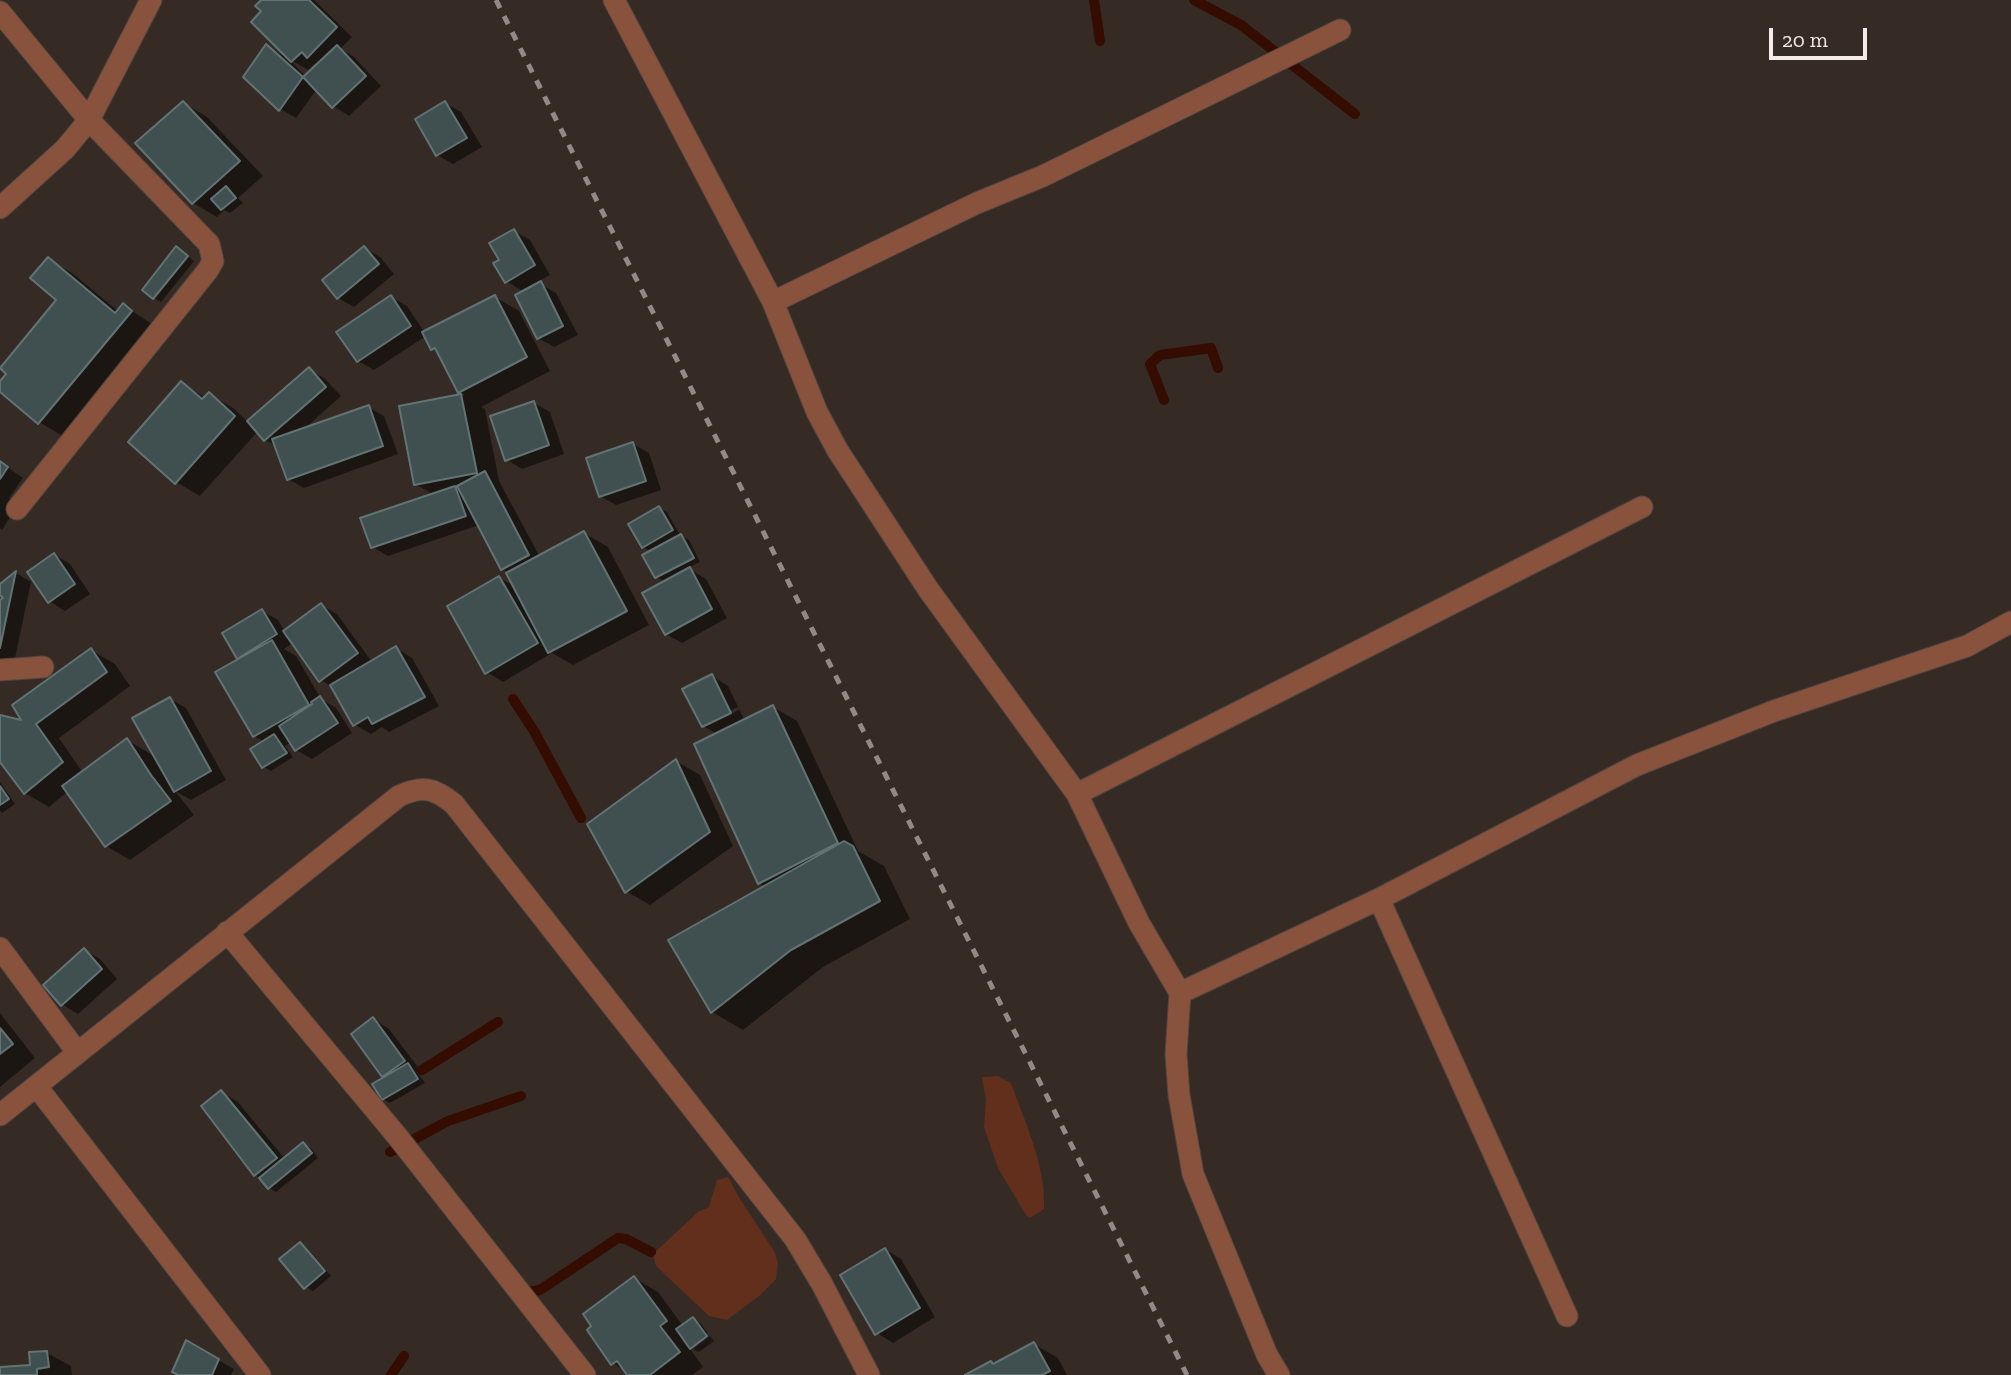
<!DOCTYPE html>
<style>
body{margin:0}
#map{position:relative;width:2011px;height:1375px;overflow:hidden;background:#362a25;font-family:"Zilla Slab",serif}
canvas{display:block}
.scale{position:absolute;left:1769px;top:28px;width:98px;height:32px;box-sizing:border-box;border:4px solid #f4ebe8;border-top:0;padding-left:9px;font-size:21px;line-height:24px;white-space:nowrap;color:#f4ebe8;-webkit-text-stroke:5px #362a25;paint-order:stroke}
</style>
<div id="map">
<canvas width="2011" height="1375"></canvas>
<div class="scale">20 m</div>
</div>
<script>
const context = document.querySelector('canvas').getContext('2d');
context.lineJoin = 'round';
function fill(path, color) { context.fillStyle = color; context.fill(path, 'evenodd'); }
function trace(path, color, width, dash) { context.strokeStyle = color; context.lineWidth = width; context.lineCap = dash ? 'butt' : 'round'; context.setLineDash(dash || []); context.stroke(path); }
const green = new Path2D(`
 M998,1076L1011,1083C1025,1123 1046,1165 1044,1209L1030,1218L1026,1215L998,1168L984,1127L986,1100L982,1077Z
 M728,1177L740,1199L774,1251L778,1263L776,1279L759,1296L727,1320L709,1316L656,1266L653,1254L698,1212L709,1207L717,1180Z`);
const shadow = new Path2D(`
 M264,0H314L352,37L340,49L353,56L381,86L349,116L333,106L317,89L296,118L280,109L266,46L287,58ZM289,59L308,70L316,63L318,65L306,77Z
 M183,103L207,117L263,176L238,198L243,203L230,213L224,210L217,217L193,203Z
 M445,103L461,112L482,147L453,164L437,155Z
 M514,231L530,240L550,275L537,282L556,293L578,335L554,347L538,338L524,292L506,281L502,260Z
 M364,248L380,257L394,274L354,307L338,298Z
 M184,253L194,261L161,302L154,298Z
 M48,259L72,273L118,311L123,305L155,326L63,436L39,422L0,390V383L59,300Z
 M391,297L407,306L425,333L495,297L519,311L550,371L481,407L485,409L499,481L540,557L584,533L608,547L649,625L573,665L552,653L503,682L487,672L499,578L516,587L508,572L502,569L479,525L388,556L372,547L434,495L415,484L401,407L465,395L459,391L440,353L432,349L426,336L374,370L358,361Z
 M309,369L325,379L341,396L303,430L368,407L384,416L398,454L304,488L288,479L277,446L265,440L258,431L200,496L176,482L181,383L206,398L209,394L233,408L248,422Z
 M534,403L550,412L564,454L522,469L506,459Z
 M633,444L649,453L661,490L616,505L600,496Z
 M0,462L23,478L9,498L18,504L2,530L0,528Z
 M659,508L667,512L680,535L689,540L700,562L688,568L706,579L727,618L682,643L666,634V582L656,577L651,552L643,547Z
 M55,555L70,564L90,594L65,611L49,601Z
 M16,573L31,582L13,668L0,660V602L5,598L0,592V586Z
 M321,605L337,614L372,662L396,648L412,658L439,706L389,732L382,727L371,734L355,725L334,688L321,680L293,643L284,649L296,656L321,699L336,708L352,733L312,759L296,750L291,742L285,746L293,757L271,771L264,767L265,742L254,736L241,659L238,657L262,611L278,620L285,632Z
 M91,650L115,664L130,686L59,738L83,773L127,740L156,757L170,699L186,708L226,780L191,800L175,791L194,815L130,860L106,846L68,791L49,807L25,793L0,759V717L24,722Z
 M712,676L728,686L745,721L773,707L797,721L858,851L884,866L910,919L823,967L743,1030L712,1012L766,887L759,883L717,734L703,726ZM738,707L739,710L709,725V721Z
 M676,761L700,775L733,846L650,905L626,891Z
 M0,782L15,804L2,813L0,811Z
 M84,950L100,959L117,979L78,1014L63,1005L46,985Z
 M0,1013L35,1058L0,1087Z
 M373,1019L389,1029L420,1070L417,1072L425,1083L390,1103L383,1099L387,1078L383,1076Z
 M221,1092L237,1101L285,1159L303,1144L311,1148L318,1158L276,1192L269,1188L255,1174Z
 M300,1244L307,1248L331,1276L313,1291L306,1287Z
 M886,1250L901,1259L935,1317L893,1343L877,1333Z
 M634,1278L658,1292L683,1326L693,1319L700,1323L708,1333L692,1348L688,1346L703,1367L692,1375H630L613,1363Z
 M710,1336L714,1341L699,1352L693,1349Z
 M186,1342L234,1369L231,1375H181Z
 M1034,1344L1058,1358L1067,1375H969L994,1365Z
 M47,1353L71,1366L72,1375H0V1368L32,1366Z`);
const stream = new Path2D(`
 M1094,0L1100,41
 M1194,0L1241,25L1355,114
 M1164,400L1150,364L1160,355L1211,348L1218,368
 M513,699L534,731L581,818
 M422,1070L498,1022
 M390,1152L448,1121L521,1096
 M523,1293L540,1290L618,1238L626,1239L651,1252
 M391,1375L404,1356`);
const building = new Path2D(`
 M261,0H309L337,27L307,58L302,52L291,62L251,22L261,11L255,6Z
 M266,44L303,77L279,111L243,77Z
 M337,45L366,76L332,108L303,77Z
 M183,101L240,161L192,204L135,143Z
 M445,101L467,138L436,156L415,119Z
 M226,186L236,198L221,210L211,199Z
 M514,229L535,265L505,283L493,263L499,260L489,243Z
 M176,246L188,256L153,299L142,290Z
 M364,246L379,264L337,299L322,280Z
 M48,257L115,313L123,303L132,311L38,424L0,392V381L6,374L0,368L56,300L30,278Z
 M541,281L563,326L537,339L515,295Z
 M391,295L411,326L357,362L336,332Z
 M495,295L527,357L458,393L435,348L431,350L422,332Z
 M309,367L326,387L264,441L247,421Z
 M181,381L202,399L209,392L235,416L175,484L128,442Z
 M461,394L477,473L414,485L399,406Z
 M534,401L549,445L505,461L490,416Z
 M369,405L383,446L287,480L272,439Z
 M633,442L646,481L599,497L586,458Z
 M0,461L8,467L0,479Z
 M485,471L529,555L501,570L457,486Z
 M455,486L466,516L371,548L360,518Z
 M659,506L673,530L642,548L628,524Z
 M584,531L627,611L548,653L506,573Z
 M681,534L694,558L655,578L642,555Z
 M54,553L75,584L48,603L27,572Z
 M690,567L712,609L665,635L642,593Z
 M16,571L0,648V600L3,598L0,595V584Z
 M499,576L538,643L485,674L447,606Z
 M321,603L358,653L319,682L283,631Z
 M262,609L277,634L237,659L222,633Z
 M272,640L309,705L253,737L215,672Z
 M396,646L425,697L372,724L368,717L353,726L330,685Z
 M91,648L107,672L36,724L63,762L24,794L0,762V715L21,720L12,705Z
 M712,674L731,713L702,727L682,689Z
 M320,696L338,723L295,751L279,726L312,704L311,702Z
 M170,697L211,771L174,792L132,718Z
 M773,705L838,843L758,884L694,744Z
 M274,734L287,753L262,768L250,749Z
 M127,738L151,775L171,801L105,847L62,786Z
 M676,759L710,832L625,893L587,824Z
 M0,786L9,799L0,805Z
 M844,841L853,846L880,901L791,950L711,1013L668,940Z
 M84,948L102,969L61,1006L43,985Z
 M373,1017L405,1061L382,1077L351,1034Z
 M0,1028L13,1044L0,1054Z
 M408,1063L418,1079L382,1100L372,1084Z
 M221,1090L277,1158L254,1176L201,1106Z
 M303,1142L312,1153L268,1189L259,1178Z
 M300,1242L325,1271L304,1289L279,1259Z
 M885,1248L920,1308L875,1335L840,1275Z
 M634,1276L667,1321L660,1326L680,1352L650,1375H627L617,1361L611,1365L587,1330L591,1326L583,1314Z
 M693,1317L707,1336L690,1349L676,1329Z
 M186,1340L219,1359L212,1375H178L172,1372Z
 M1034,1342L1050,1371L1042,1375H965L991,1361L993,1364Z
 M47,1351L49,1367L37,1369V1375H0V1367L30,1365L29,1352Z`);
const street = new Path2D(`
 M614,0L773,302L817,412L838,451L928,589L1077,794L1139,923L1180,993L1176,1054L1179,1095L1193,1174L1267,1355L1279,1375
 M0,12L89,120L209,244L213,261L208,270L17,509
 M0,208L65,149L89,120L151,0
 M773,302L977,203L1043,176L1340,30
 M0,670L43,667
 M1077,794L1642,507
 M1379,899L1567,1316
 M227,932L397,1136L585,1375
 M0,948L77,1052
 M1180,993L1379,899L1637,765L1774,711L1967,646L2011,622
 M37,1087L260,1375
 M0,1115L399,796C423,785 434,788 454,804L795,1239L822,1284L869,1375`);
const rail = new Path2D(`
 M496,0L1187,1375`);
fill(green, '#612f1c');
fill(shadow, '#0007');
trace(stream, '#350c00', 10);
fill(building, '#405051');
trace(building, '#627374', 2);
trace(street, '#514540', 23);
trace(street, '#89523d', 21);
trace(rail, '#948985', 5, [9, 9]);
</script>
